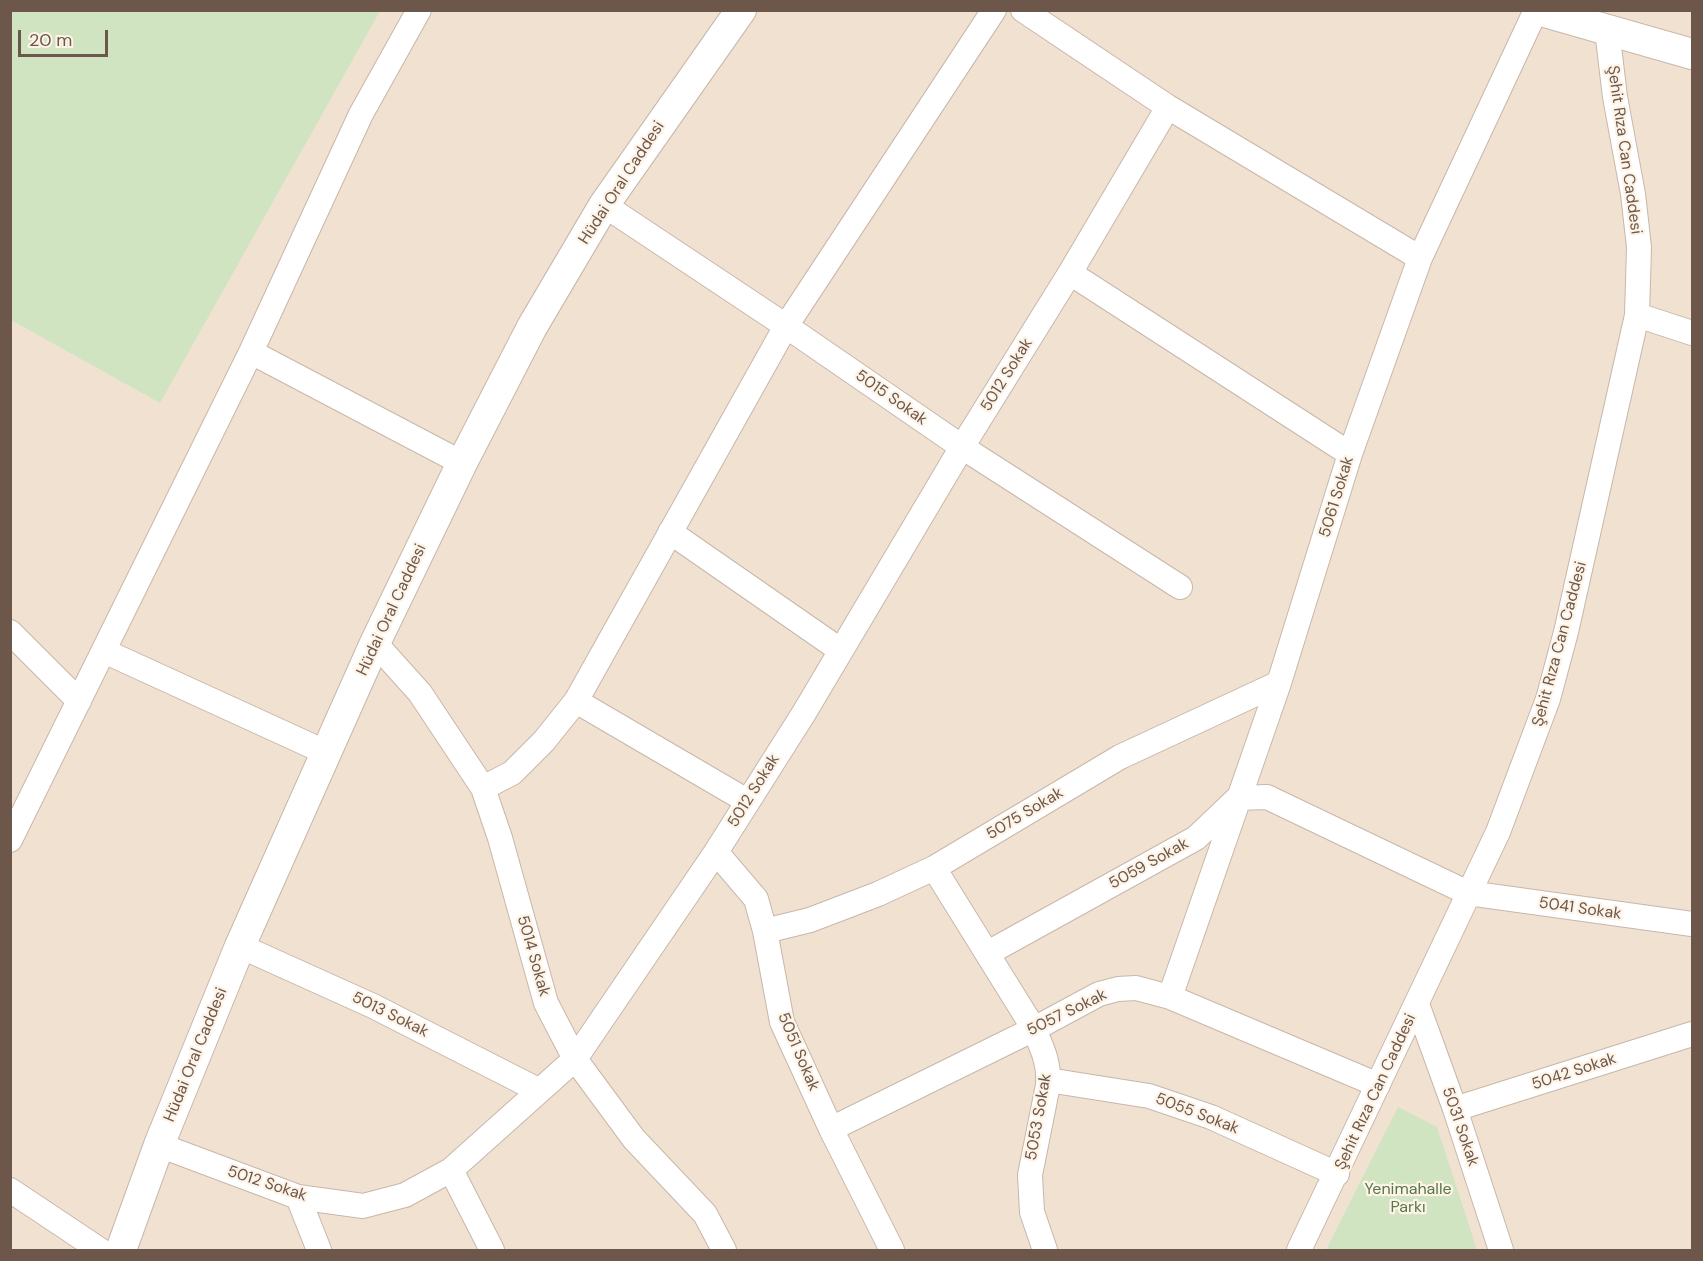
<!DOCTYPE html>
<meta charset="utf-8">
<style>
body{margin:0}
#map{position:relative;width:1703px;height:1261px;overflow:hidden;background:#f9f0e2;font-family:"DM Sans",sans-serif}
canvas{display:block}
.frame{position:absolute;inset:0;border:12px solid #6d574b;pointer-events:none}
.scale{position:absolute;left:18px;top:30px;width:90px;height:27px;box-sizing:border-box;border:3px solid #6d574b;border-top:0;padding-left:8px;font-size:18px;line-height:21px;white-space:nowrap;color:#6d574b;-webkit-text-stroke:4px #fdf4e7;paint-order:stroke}
</style>
<div id="map">
<canvas width="1703" height="1261"></canvas>
<div class="frame"></div>
<div class="scale">20 m</div>
</div>
<script>
const context = document.querySelector('canvas').getContext('2d');
context.lineJoin = 'round';
function fill(path, color) { context.fillStyle = color; context.fill(path, 'evenodd'); }
function trace(path, color, width, dash) { context.strokeStyle = color; context.lineWidth = width; context.lineCap = dash ? 'butt' : 'round'; context.setLineDash(dash || []); context.stroke(path); }
function label(font, color, halo, rows, align = 'center') {
  context.font = font + ' "DM Sans",sans-serif'; context.lineWidth = 4.5; context.setLineDash([]); context.textBaseline = 'middle'; context.strokeStyle = halo; context.fillStyle = color; for (const [text, x, y, turn = 0] of rows) {
    context.save(); context.translate(x, y); context.rotate((+turn || 0) * Math.PI / 180); context.textAlign = isNaN(turn) ? turn : align; if (halo) context.strokeText(text, 0, 0); context.fillText(text, 0, 0); context.restore();
  }
}
const residential = new Path2D(`
 M11,11H1692V1250H11Z`);
const green = new Path2D(`
 M11,10L380,11L160,403L11,320Z
 M1398,1107L1437,1127L1477,1250H1326Z`);
const minor = new Path2D(`
 M1023,10L1168,107L1420,258
 M604,205L786,326L962,447L1180,587
 M1070,273L1350,454
 M1637,315L1692,333
 M251,352L462,463
 M670,532L840,650
 M10,632L79,701
 M375,643L420,693L483,788L500,838L546,1003L575,1059L634,1139L705,1214L724,1250
 M104,651L327,753
 M576,701L747,801
 M483,788L512,773L544,741L576,701L786,326L994,10
 M10,840L251,352L361,114L419,10
 M716,852L756,899L765,931L782,1022L831,1129L892,1250
 M934,868L1034,1029C1042,1048 1050,1064 1048,1085L1030,1175L1032,1212L1045,1250
 M765,931L810,920L878,894L934,868L1120,757L1279,683
 M240,946L373,1006L538,1090
 M988,953L1196,838L1238,798L1267,797L1468,893L1692,924
 M1170,997L1279,683L1350,454L1420,258L1536,10
 M1417,1004L1455,1109L1501,1250
 M1048,1080L1149,1096L1211,1117L1337,1174
 M1455,1109L1692,1034
 M831,1129L1034,1029L1099,994L1118,989L1136,988L1170,997L1378,1085
 M159,1145L298,1197L363,1206L405,1195L451,1170L575,1059L716,852L804,713L962,447L1070,273L1168,107
 M451,1170L492,1250
 M10,1190L100,1250
 M298,1197L319,1250
 M1299,1250L1498,832L1548,699L1566,632L1637,315L1639,247L1633,194L1615,97L1607,30`);
const tertiary = new Path2D(`
 M1538,10L1692,54
 M121,1250L159,1145L240,946L375,643L462,463L532,327L604,205L741,10`);
const streetNames = [
 ["Şehit Rıza Can Caddesi",1624,150,82],
 ["Hüdai Oral Caddesi",622,183,-57],
 ["5012 Sokak",1007,375,-58],
 ["5015 Sokak",891,398,35],
 ["5061 Sokak",1337,497,-73],
 ["Hüdai Oral Caddesi",392,610,-65],
 ["Şehit Rıza Can Caddesi",1560,644,-75],
 ["5012 Sokak",754,791,-58],
 ["5075 Sokak",1025,814,-31],
 ["5059 Sokak",1149,864,-29],
 ["5041 Sokak",1580,909,8],
 ["5014 Sokak",533,956,74],
 ["5057 Sokak",1067,1013,-26],
 ["5013 Sokak",390,1015,26],
 ["5051 Sokak",798,1052,67],
 ["Hüdai Oral Caddesi",196,1055,-68],
 ["5042 Sokak",1574,1072,-18],
 ["Şehit Rıza Can Caddesi",1376,1092,-65],
 ["5055 Sokak",1197,1114,21],
 ["5053 Sokak",1039,1117,-80],
 ["5031 Sokak",1460,1127,71],
 ["5012 Sokak",267,1184,18]
];
const parkNames = [
 ["Yenimahalle",1408,1190],
 ["Parkı",1408,1208]
];
fill(residential, '#f0e1d1');
fill(green, '#d1e4c2');
trace(minor, '#c8b7aa', 26);
trace(tertiary, '#c8b7aa', 32);
trace(minor, '#fff', 24);
trace(tertiary, '#fff', 30);
label('16px', '#6d574b', '#fdf4e7', streetNames);
label('16px', '#567848', '#fdf4e7', parkNames);
</script>
